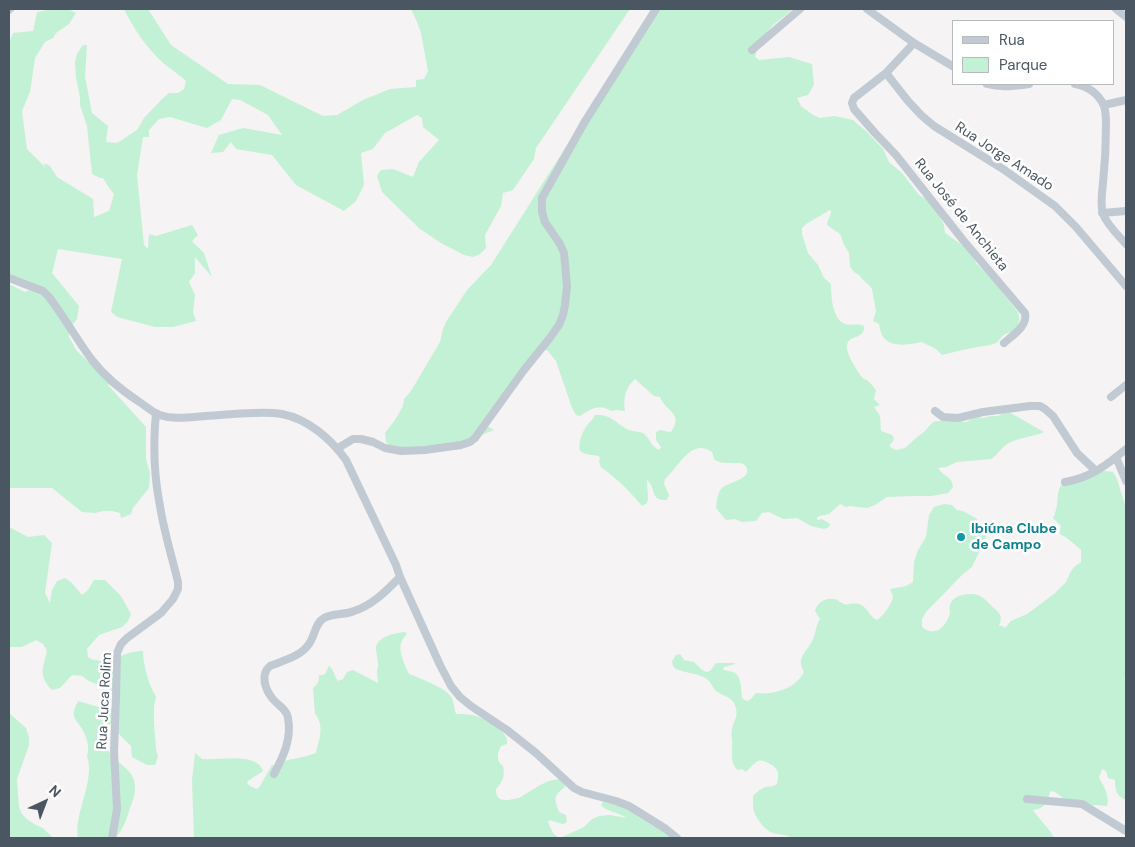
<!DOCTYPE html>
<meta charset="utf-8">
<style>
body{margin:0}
#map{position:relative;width:1135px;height:847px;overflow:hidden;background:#f5f3f3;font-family:"DM Sans",sans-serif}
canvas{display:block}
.frame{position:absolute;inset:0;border:10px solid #4a5661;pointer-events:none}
.legend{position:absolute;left:952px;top:20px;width:162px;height:65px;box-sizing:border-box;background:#fff;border:1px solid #b7bbc0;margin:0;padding:6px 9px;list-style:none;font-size:15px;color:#4a5661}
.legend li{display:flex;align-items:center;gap:10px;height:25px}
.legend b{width:25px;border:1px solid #b7bbc0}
.north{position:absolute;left:20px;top:777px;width:50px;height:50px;-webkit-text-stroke:4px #fff;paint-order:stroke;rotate:43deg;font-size:14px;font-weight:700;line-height:20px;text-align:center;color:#4a5661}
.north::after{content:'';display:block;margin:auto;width:18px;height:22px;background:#4a5661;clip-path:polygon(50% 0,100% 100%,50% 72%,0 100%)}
</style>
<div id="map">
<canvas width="1135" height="847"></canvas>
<div class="frame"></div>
<ul class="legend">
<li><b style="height:6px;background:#c1cad2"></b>Rua</li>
<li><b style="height:14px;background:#c3f1d5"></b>Parque</li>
</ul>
<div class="north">N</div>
</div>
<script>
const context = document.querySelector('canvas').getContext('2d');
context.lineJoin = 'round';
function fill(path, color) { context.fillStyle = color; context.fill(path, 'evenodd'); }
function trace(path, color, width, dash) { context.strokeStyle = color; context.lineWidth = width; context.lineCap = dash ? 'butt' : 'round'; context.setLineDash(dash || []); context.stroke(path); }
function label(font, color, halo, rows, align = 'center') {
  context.font = font + ' "DM Sans",sans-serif'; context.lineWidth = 5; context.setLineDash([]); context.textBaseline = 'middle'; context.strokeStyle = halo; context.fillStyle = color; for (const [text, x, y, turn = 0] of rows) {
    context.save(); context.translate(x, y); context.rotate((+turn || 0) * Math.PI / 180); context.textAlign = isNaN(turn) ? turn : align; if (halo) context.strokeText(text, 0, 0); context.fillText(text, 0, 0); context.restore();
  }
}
const green = new Path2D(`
 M50,9H70V10L76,13L69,24L56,33L53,38L45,42L35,58L30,92L22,111L27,149L45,167L44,163L50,166L57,177L93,199L94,217L109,211L114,194L109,188L103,178H100L92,174L87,126L80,105V97L76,78L75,62L77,54L83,45H87L85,77L92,113L108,126L106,142L117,143L137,130L144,118L163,98L169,93H178L184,89L186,81C180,75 173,71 167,66C150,53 133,28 124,9H148L171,45L228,84L260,85L323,116L337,115L363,100L390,89L416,87V80L424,79L428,71L421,33L417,22L411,9H630L536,148L534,159L513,190L503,193L501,206L485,235L486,248L480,254L473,257L464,255L441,243L420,229L382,192L377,176L381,170L393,169L413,177L419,162L439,140L423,127L422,118L417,115L385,133L373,149L361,153L364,185L356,201L344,211L296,185L272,155L236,149L231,142L223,152L211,153L219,135L243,128L282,135L268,115L240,100L232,99L221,120L207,128L170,117L159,119L149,130V137H143L137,175L144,245L148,249L149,234L156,236L192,225L198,235L192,241L204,253L212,277L195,257V273L189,282L195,295L193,312L196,321L173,327H155L117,317L111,312L122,259L58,249L52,273L79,306L77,319L69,329V337L77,351L115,387L107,384L146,427V459L150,473L149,488L133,508L131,514L121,518L120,513L112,511H103L95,513L82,512L52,488H9V284L25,292L36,287L31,282L9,275V43L13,33L33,31L37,12L48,10Z
 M653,9H793L772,26L758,45L755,57L759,60L789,57L812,64L814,85L808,95L797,98L801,106L813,115L820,118L834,116L853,120L867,132L883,149L889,162L902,173L919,195L939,206V215L944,225L945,233L962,245L969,248L976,263L990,277L1018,312C1021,320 1019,327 1011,332C1009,333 1006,333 1004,335C1000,337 1000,341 996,343C989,346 980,346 973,348C962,350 953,352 942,355L936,349L922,342C912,344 894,348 885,339C881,335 880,329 879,324L873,321L876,311L872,289L869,285L863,280L859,275L854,272L850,267L849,253L844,245L842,239L840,234L827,225C827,220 831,216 831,211L830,210L806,224L802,228V234L808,253L818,265L824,278L831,284C831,295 832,319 845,324C851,326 858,323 864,326C865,340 849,334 847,345C845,352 857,371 862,377C866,382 863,377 868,381C871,383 873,387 876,390L874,399L880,405L874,407L880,416L881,431L892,435L894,438L893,441L890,445V447L896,450L905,448L917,437L924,432L931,424L935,421H955L966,422L976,417L983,418L991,416H998L1007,411L1044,432C1033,437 1020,437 1009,443C1001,447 998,455 991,459L957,462L946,467L938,468C943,477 952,475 953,487L948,493L931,496H913L887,497L875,505L867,508L850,506L846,507L840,504L829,514L820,516L817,517V520L822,519L830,524L829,527L824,529L811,526L797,518L783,519L769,512L762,513L756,521L742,522L735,519L726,520L716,508C717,501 717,495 721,489C727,482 750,480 747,469C746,464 741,463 737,463C731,463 719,464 714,459C714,458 712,452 712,452C691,437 678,468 665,479L664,484L669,495L667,500C649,501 657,488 647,480L648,499L647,503L642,506C630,491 616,478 601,467L599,462L600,457C594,454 586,456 580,451C578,442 582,432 588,424C591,421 593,419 595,415C612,414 615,423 627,429C632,432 639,431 643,433C650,438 651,447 659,450L661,447L656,440V433L659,430C664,430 667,432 671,432C684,413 666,412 660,397L654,396L635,379C625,388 623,398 625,411L617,410L611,411C600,403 590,409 580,416L576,415L572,408L556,361L547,350L537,351L482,423L494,430L453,446L392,448L386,442L385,433L395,420L403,406L404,399L411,391L440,342L443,329L446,322L467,290L491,265Z
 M1105,471L1113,472L1117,479L1126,508V677L1124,680H1126V800C1116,796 1115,790 1115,780L1108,778L1106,771L1102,769L1099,778C1104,786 1110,797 1107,806L1096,805L1086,806L1066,800L1055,792L1051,791L1050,792C1048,802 1044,809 1033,810C1039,820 1049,827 1054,838H792C785,834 780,835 773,833C764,830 755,817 753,808C753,805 753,800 753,796C757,792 760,789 766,787C771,786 773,787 777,784C780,772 778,767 766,762C763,761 761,760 758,761C754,763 749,769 746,772L742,769L738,770C729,763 733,751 732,741C732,737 731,733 732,729C734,719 740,716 734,703C730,696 720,695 715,690C712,686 710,680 705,678C697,673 685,673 676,669L673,666L672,661L676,655L680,654L684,660L694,662L701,669L706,672L710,671L716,663H734L735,664L724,667L723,670C727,671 732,671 735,673C742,678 741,691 742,698L746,701L750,700L756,693C768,695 788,691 797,681C800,679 802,675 804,672C795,656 808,652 813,639C816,632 816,625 820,619L815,611C817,602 828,596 837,600C839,601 841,603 844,604C850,605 857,601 863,606C869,611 870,617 877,620C882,617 893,603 893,596C893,596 890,589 890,589L906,586L913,582L914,562L918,550L926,537L929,515L934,507L944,504L952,505L957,510L963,511L977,519L978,525L973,531V535L983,533L986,534L987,535L972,567L963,574L926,612L922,619V627C923,628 928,631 929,631C940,634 948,622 950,613C950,610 949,607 950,605C953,594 972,592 980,596C986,599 990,605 995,609C1002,616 1002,617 999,626H1002L1005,628L1011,621L1027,614L1054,594L1066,582L1070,573L1074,567L1081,562V550C1074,544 1068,538 1060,534V531L1061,526L1053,518C1055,514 1056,510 1057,505C1058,497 1057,488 1064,482Z
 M9,527L28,537L44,535L52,543L45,593L50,603L52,590L57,581L65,578L72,583L82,595L88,590L94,580H105L121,596L131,614L128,621L122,627L99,635L87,649L88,657C90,658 92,660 95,660C109,664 127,650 143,651C143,664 149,686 156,696L154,707V723L156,749L158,757L155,765H147L132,757L131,746L118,733L115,720C112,722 109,725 107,728C105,731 105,736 105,740C106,760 129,764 134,780C137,793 133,799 129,811C126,821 123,830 115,838H78C77,833 77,827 78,822C81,802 94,775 87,756C90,748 87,737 82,729C80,725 75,721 74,716C73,710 76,706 78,701L102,708H111L119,705L118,697L112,691L89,681L82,676L72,675L60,688L52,690C38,676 43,668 47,651L43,644L36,640L22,647H9Z
 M405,632L407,634C405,636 403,638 402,641C397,650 405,665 409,674C419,678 447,688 452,698C454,703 454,709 456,714C461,714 467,714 472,715C483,717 510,731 507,744L501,746C497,754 496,761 503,766C505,776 503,781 496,789C496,798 499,800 508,800C512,799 516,799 519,798C529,793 561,767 565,787C553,796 554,798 559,812L566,815L567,821L566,823L563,824L549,820L548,822L553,833L559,838H194L192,780L195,753L202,759C218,760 241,755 255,762C259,764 262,767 263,771L248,781L247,783L250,786L257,789L260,786L272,765L277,766L284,761L307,756L316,753C319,739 325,726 315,714L313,688C318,684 319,681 319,675H322L325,674L329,666C334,669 334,676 338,681L343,679L347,672L353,670L378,683C378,679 377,675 377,672C377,669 379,666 378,664C378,658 376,653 376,648C377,636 396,633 405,632Z
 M9,713L26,728L29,737V745L17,779L19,807L22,814L28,820L36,825L43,828L53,838H9Z
 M603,802H608L629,809L640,818L674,838H560L584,827L592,819L599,816L610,815L627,818C620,813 607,812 601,805Z`);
const minor = new Path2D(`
 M867,9L914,43L954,67
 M1116,9L1126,17
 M9,10L10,9
 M914,43L886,73L854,98L852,103L854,109L875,133L896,155L963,240L1025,313C1028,326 1013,335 1004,343
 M752,50L800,9
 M886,73L908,101L921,115L934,126L1003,169L1055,206L1076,227L1126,286
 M987,84C1001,88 1015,86 1029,84
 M1075,84C1088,86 1099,94 1104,106C1106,112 1106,119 1106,125C1106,145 1105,164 1103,183C1102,192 1100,205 1103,214C1107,225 1118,235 1126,244
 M1104,105L1126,100
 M1102,213L1126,211
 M9,278L43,291L49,297C65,318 77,340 92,360C105,377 124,392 141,403C147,407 153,413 160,415C174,420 191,417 206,416C228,415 261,410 282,414C308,419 331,439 346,460L396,565L400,577L440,665L451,686L460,697L471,706L507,730L536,753L574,788L582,792L616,801L629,806L666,829L677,838
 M1111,397L1126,385
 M935,411L943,417L958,418L983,412L1030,406H1040L1045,409L1053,416L1077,453L1096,471
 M338,448L353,439H361L373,442L385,448L401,451L425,450L461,445L470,442L475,438L524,370L549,339L559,325L563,315L565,305L567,286L564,253L560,244L545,222L542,212V198L584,123L656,9
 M1116,457L1126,481
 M1065,482C1090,478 1107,465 1126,449
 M274,774C283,757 292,739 288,718C287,709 277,705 272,698C265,689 260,674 270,666C284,660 300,657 309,644C315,636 315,623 324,618C333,613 345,615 354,611C373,605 387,590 400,577
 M1027,799L1082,804L1126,831
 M112,838L117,809L114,751L116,698L117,653L121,644L127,638L161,613L173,599L178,589V582C172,557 164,532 160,506C154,476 153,444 156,413`);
const markers = [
 [961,537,5,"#0f9aa8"]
];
const streetNames = [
 ["Rua Jorge Amado",1004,157,33],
 ["Rua José de Anchieta",961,215,51],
 ["Rua Juca Rolim",105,701,-87]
];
const cultureNames = [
 ["Ibiúna Clube",971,529],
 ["de Campo",971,545]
];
fill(green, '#c3f1d5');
trace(minor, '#c1cad2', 8);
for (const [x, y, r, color] of markers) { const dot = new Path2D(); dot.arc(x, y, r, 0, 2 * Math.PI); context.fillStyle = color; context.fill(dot); trace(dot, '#fff', 2); }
label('14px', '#4a5661', '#fff', streetNames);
label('bold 14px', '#0d838f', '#fff', cultureNames, 'left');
</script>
